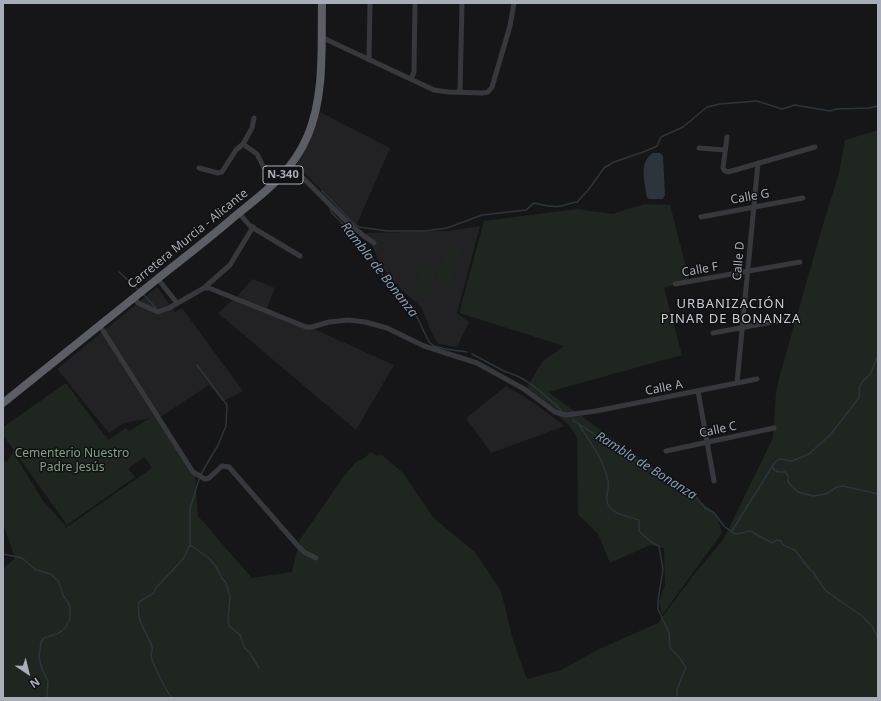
<!DOCTYPE html>
<meta charset="utf-8">
<style>
body{margin:0}
#map{position:relative;width:881px;height:701px;overflow:hidden;background:#161618;font-family:"Noto Sans",sans-serif}
canvas{display:block}
.frame{position:absolute;inset:0;border:4px solid #a8adb8;pointer-events:none}
.north{position:absolute;left:8px;top:653px;width:40px;height:40px;-webkit-text-stroke:3px #111113;paint-order:stroke;rotate:145deg;font-size:11px;font-weight:700;line-height:16px;text-align:center;color:#a8adb8}
.north::after{content:'';display:block;margin:auto;width:14px;height:18px;background:#a8adb8;clip-path:polygon(50% 0,100% 100%,50% 72%,0 100%)}
</style>
<div id="map">
<canvas width="881" height="701"></canvas>
<div class="frame"></div>
<div class="north">N</div>
</div>
<script>
const context = document.querySelector('canvas').getContext('2d');
context.lineJoin = 'round';
function fill(path, color) { context.fillStyle = color; context.fill(path, 'evenodd'); }
function trace(path, color, width, dash) { context.strokeStyle = color; context.lineWidth = width; context.lineCap = dash ? 'butt' : 'round'; context.setLineDash(dash || []); context.stroke(path); }
function label(font, color, halo, rows, align = 'center') {
  context.font = font + ' "Noto Sans",sans-serif'; context.lineWidth = 3; context.setLineDash([]); context.textBaseline = 'middle'; context.strokeStyle = halo; context.fillStyle = color; for (const [text, x, y, turn = 0] of rows) {
    context.save(); context.translate(x, y); context.rotate((+turn || 0) * Math.PI / 180); context.textAlign = isNaN(turn) ? turn : align; if (halo) context.strokeText(text, 0, 0); context.fillText(text, 0, 0); context.restore();
  }
}
const built = new Path2D(`
 M320,112L390,148L356,226L297,165Z
 M480,226L457,313L469,322L457,347L439,344L434,338L421,307L402,290L382,267L366,233L449,231Z
 M253,279L275,288L267,308L394,365L356,430L218,313L235,298Z
 M157,287L175,312L182,308L243,391L224,401H222L209,385L162,416L124,423L109,433L57,369Z
 M506,386L534,403L565,426L491,453L466,418Z`);
const green = new Path2D(`
 M878,130V698H3V569L15,558L3,524V461L7,462L13,452L44,502L66,526L64,529L152,468L144,457L130,467L129,470L135,477L67,525L3,435V427L66,383L108,440L126,428L129,431L157,414L195,475L198,516L252,578L292,572L299,541L343,477L357,461L363,459L371,452L377,456L382,455L403,473L433,517L450,532L475,552L501,591L513,640L527,679L561,670L597,650L658,623L695,573L723,540L773,438L776,393L779,378L822,228L839,173L845,140Z
 M644,204L670,205L689,279L664,288L682,355L548,392L716,513L722,533L662,615L659,601L665,585L664,548L650,545L610,563L598,534L578,514L577,438L570,426L526,389L542,362L564,346L459,313L484,221L577,209L612,214Z
 M449,244L461,249L455,266L442,262Z
 M442,264L454,269L448,286L436,282Z
 M423,265L437,269L428,296L414,291Z`);
const water = new Path2D(`
 M653,153H660L663,156L665,195L663,199H649L647,197C645,183 638,162 653,153Z`);
const stream = new Path2D(`
 M322,191L351,221L359,227L387,231H425L447,228L482,215L526,210L534,203C542,205 552,208 561,206C567,205 569,203 577,202L589,189L604,168L614,162L646,151L657,146L661,137L683,127L707,107L720,104L757,101L782,109L795,105L830,111L837,109L869,108L878,106
 M330,208L332,213L349,230L367,250L387,282L416,315L429,342L434,346L446,349L467,352
 M119,272L140,291
 M144,295L156,308
 M472,354C482,359 492,365 502,370C507,373 514,374 519,377C535,385 548,398 561,410
 M197,365L227,405L226,426L218,445L201,474
 M573,420L609,444L686,491L692,492L705,508L714,513L724,526L733,533L737,534L750,531L772,543L777,540L781,541L783,545L795,550L810,570L813,572L826,591L862,616L872,626L878,638
 M579,425C591,443 604,460 608,481C610,491 603,499 610,508C616,515 630,517 639,520V531L651,542L659,546L663,569L658,600V609L669,633L670,648L678,656L686,667L677,690V698
 M773,467L774,470L778,472H785L788,476V482L798,492L813,496L826,494L837,487L843,486L878,494
 M732,531L775,462L779,459L792,461L809,454L830,435L859,398V389L863,381L871,373L878,355
 M190,545L209,558L216,567L222,578L226,583L230,596L228,620L229,626L240,635L244,647L250,653L259,668
 M3,554L22,558L36,570L51,574L59,582L63,595L70,606V619L66,627L59,633L44,638L41,642L39,657L42,669L48,681L47,698
 M172,698C169,696 151,660 151,656C151,652 153,650 152,647C146,629 136,623 139,602L154,593L155,589L183,559L190,545V509L199,479`);
const minor = new Path2D(`
 M321,37L434,90L448,92L483,93L488,92L492,87L510,26L514,3
 M369,60L370,3
 M411,79L414,72L415,3
 M460,92L462,3
 M727,137L723,168L725,171L728,172L815,147
 M243,144L257,154L273,186
 M699,148L725,150
 M290,166C319,191 342,222 374,243
 M199,168L218,173L222,172L236,150L243,144L252,128L254,118
 M239,213L250,226L300,256
 M701,217L803,198
 M158,279L177,303
 M675,284L800,262
 M205,287L230,265L253,227
 M134,298L138,303L158,312L169,308L204,288H209L306,327H312L329,322L349,320L365,322L387,328L424,346L477,363L524,389L555,412L566,415L596,411L757,379
 M100,326L193,472L205,479L209,478L222,466L229,467L298,546L304,552L316,558
 M713,333L783,320
 M737,383L758,163
 M698,391L714,481
 M666,451L774,428`);
const trunk = new Path2D(`
 M3,403C57,359 112,316 166,272C189,254 212,236 234,217C265,192 292,173 308,135C325,94 321,46 322,3`);
const shields = [
 [283,175,40]
];
const shieldNames = [
 ["N-340",283,175]
];
const streetNames = [
 ["Calle G",750,197,-10],
 ["Carretera Murcia - Alicante",188,239,-39],
 ["Calle D",739,261,-85],
 ["Calle F",700,270,-10],
 ["Calle A",664,388,-11],
 ["Calle C",718,430,-12]
];
const parkNames = [
 ["Cementerio Nuestro",72,454],
 ["Padre Jesús",72,468]
];
const waterNames = [
 ["Rambla de Bonanza",379,270,52],
 ["Rambla de Bonanza",646,466,32]
];
const neighbourhoodNames = [
 ["URBANIZACIÓN",731,304],
 ["PINAR DE BONANZA",731,319]
];
fill(built, '#222225');
fill(green, '#1e261f');
fill(water, '#2c353c');
trace(stream, '#2c353c', 1.5);
trace(minor, '#37383d', 5);
trace(trunk, '#5b5e65', 8);
for (const [x, y, w] of shields) { const box = new Path2D(); box.roundRect(x - w / 2, y - 9, w, 18, 3); context.fillStyle = '#111113'; context.fill(box); trace(box, '#a8adb8', 1); }
label('bold 11px', '#a8adb8', null, shieldNames);
label('12px', '#a8adb8', '#111113', streetNames);
label('12px', '#7fa381', '#111113', parkNames);
label('italic 13px', '#7f9bb3', '#111113', waterNames);
context.letterSpacing = '1px';
label('13px', '#c9ccd4', '#111113', neighbourhoodNames);
context.letterSpacing = '0px';
</script>
